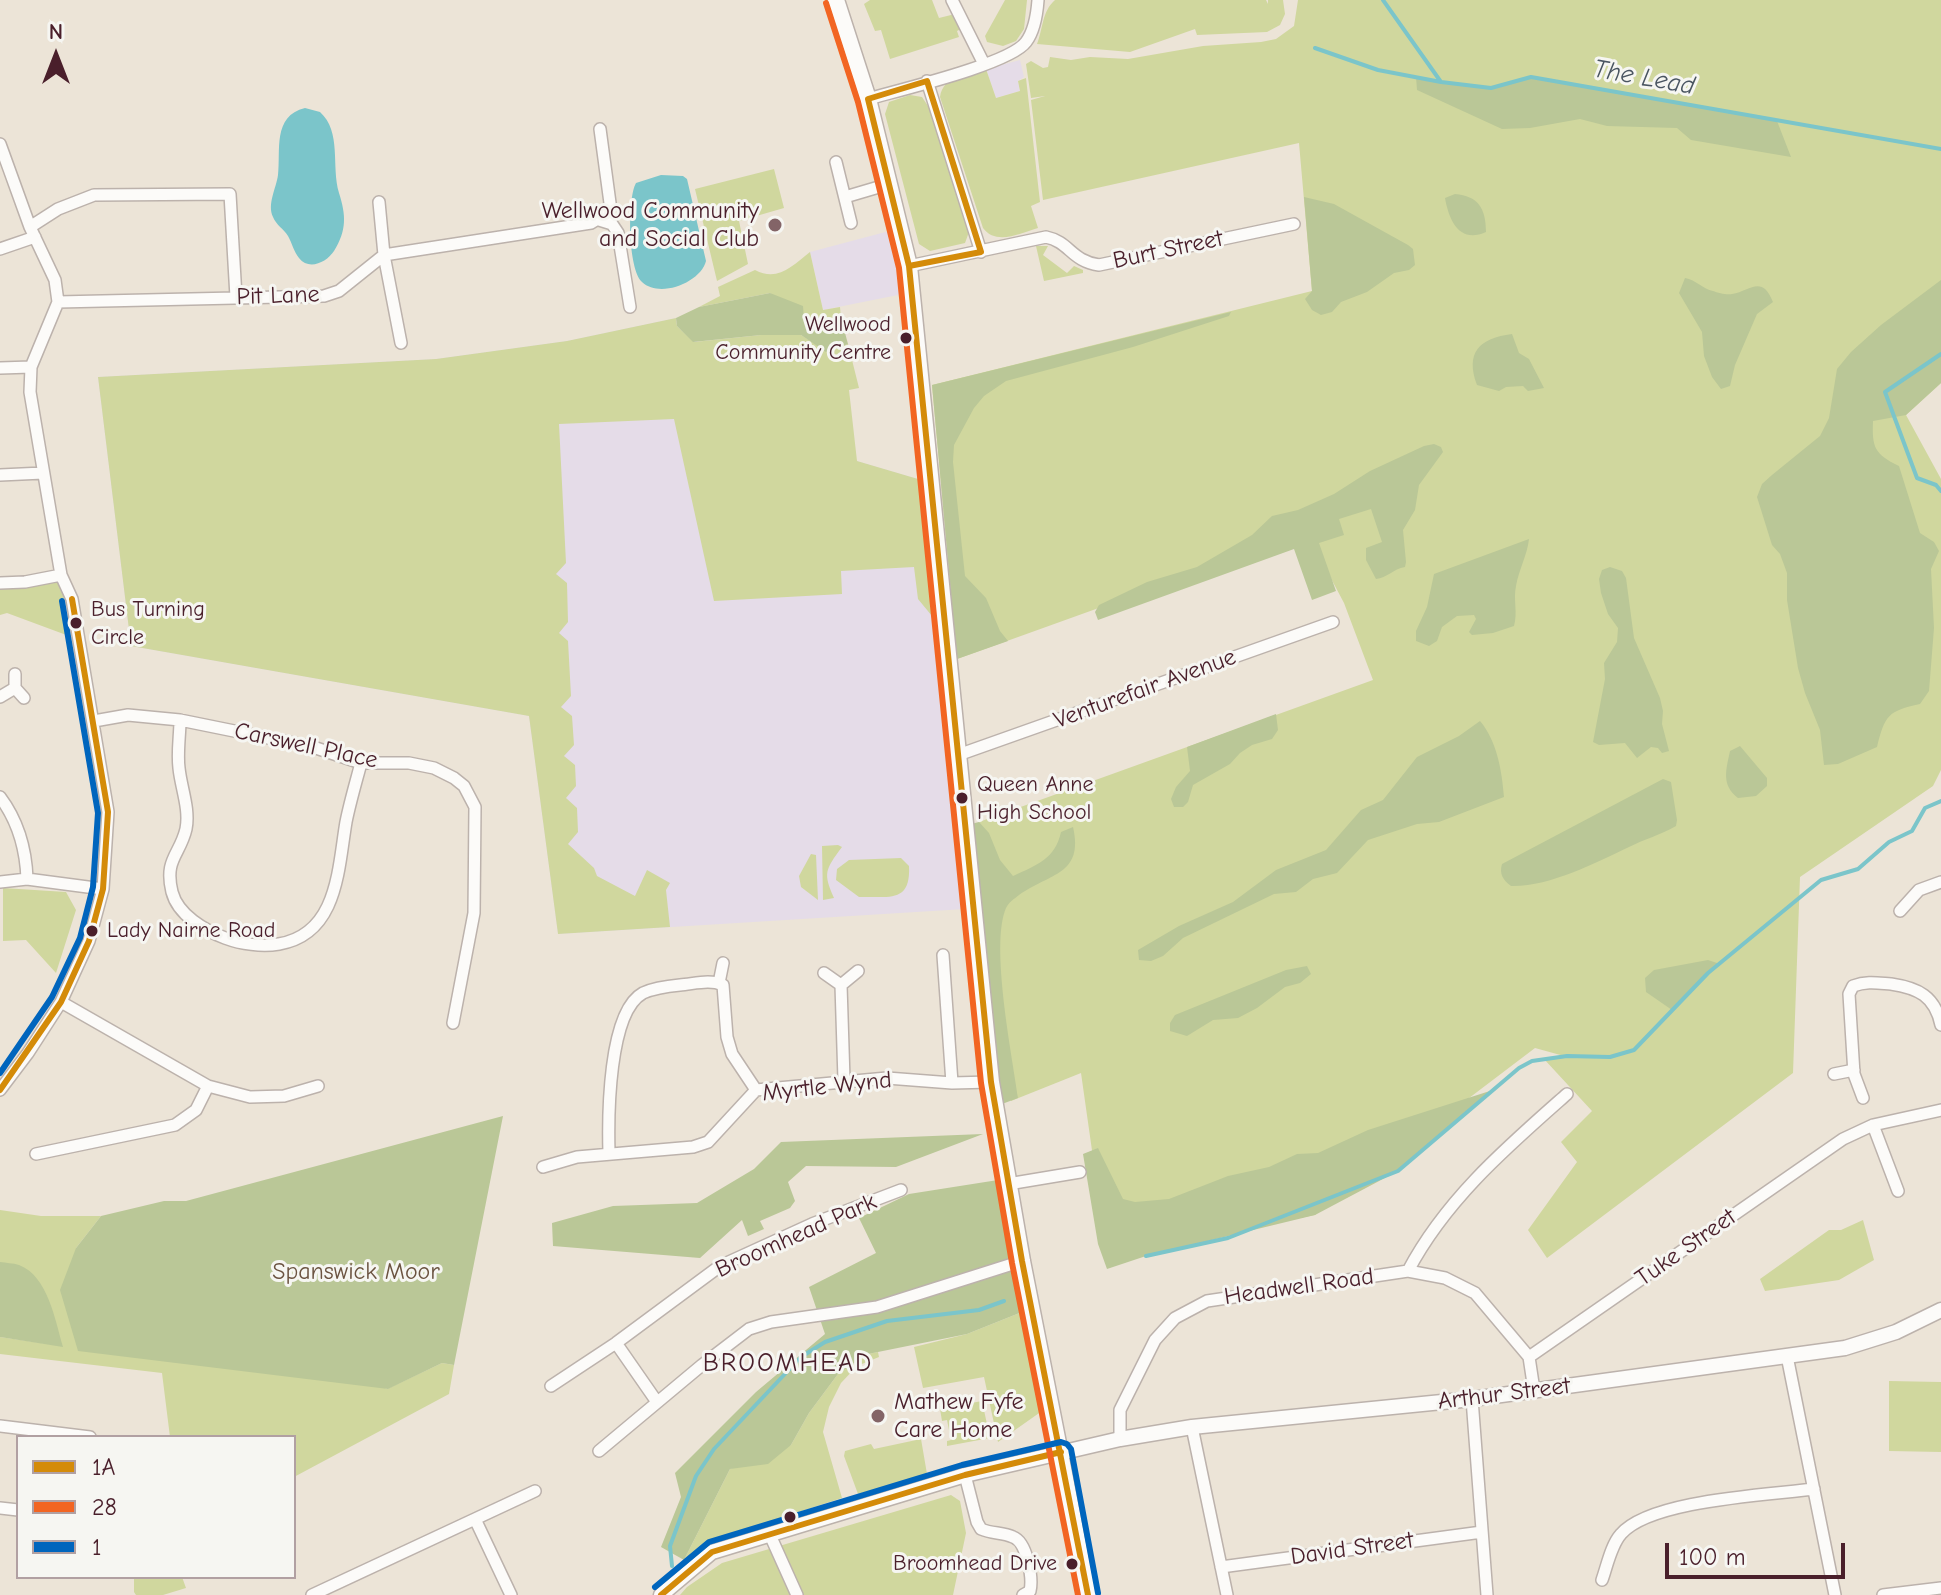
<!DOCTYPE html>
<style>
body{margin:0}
#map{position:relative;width:1941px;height:1595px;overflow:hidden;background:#ece4d7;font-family:"Comic Neue",sans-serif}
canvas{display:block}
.legend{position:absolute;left:16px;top:1435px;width:280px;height:144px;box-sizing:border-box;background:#f6f6f2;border:2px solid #b1a0a2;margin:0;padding:10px 14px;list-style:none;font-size:24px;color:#4a1f2b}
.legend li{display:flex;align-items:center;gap:16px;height:40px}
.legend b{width:40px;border:2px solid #b1a0a2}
.north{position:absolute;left:16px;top:16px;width:80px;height:80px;-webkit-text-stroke:6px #f6f6f2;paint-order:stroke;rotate:0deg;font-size:22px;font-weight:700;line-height:32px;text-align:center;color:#4a1f2b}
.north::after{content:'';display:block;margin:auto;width:28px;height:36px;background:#4a1f2b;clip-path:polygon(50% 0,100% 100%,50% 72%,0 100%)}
.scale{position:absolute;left:1665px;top:1543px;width:180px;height:36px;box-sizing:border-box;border:4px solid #4a1f2b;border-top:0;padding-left:10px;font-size:24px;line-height:28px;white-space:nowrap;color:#4a1f2b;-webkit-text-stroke:6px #f6f6f2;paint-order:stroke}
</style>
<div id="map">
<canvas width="1941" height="1595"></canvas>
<ul class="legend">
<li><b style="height:10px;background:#d48b09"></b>1A</li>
<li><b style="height:10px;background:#f26522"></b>28</li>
<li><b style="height:10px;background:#0065bd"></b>1</li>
</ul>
<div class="north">N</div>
<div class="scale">100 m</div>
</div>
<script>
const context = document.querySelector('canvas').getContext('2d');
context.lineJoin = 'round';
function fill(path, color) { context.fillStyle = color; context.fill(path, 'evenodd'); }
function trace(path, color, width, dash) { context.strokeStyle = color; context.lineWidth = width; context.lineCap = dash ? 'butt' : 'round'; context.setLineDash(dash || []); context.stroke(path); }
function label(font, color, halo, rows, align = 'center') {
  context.font = font + ' "Comic Neue",sans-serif'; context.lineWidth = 6; context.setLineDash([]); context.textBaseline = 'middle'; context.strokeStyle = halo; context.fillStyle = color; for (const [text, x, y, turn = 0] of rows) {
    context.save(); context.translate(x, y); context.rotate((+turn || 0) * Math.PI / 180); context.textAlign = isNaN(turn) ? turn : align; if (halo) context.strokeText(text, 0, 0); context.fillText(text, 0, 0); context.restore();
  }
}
const built = new Path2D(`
 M1020,60L1024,77L1018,81L1020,91L996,98L986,69Z
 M893,230L903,294L823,310L810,252Z
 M676,318L677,326L857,461L918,479L965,909L558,934L529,716L131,646L98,377L436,359L567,341Z`);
const green = new Path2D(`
 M870,0H932L939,18L955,14L963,28L957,31L959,37L890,59L881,30L875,31L864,4Z
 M1005,0H1027L1024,29L1016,41L1003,46L987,42L985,36Z
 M1055,0H1266L1268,4V0H1283L1285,14L1280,25L1267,32L1197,35L1195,29L1130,52L1037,44C1043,29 1042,11 1055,0Z
 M1298,0H1941V383L1906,415L1941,479V770L1933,786L1800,877L1793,1073L1547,1258L1528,1230L1577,1162L1561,1142L1592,1111L1544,1059L1564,1056L1535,1048L1315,1215L1107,1256L1081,1073L1011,1101L979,822L1373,680L1344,603L1307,533L957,659L932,385L1312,291L1299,143L1043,200L1031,100L1045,96L1031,98L1026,64L1031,61L1043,68L1048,67L1050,57L1071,60L1090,57L1128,59L1203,46L1261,42L1276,39L1294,26Z
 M986,69L996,98L1020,91L1018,81L1026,78L1040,202L1031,206L1038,228C1021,233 996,246 983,228L940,97C943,75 968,74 986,69Z
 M910,95L922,97L930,109L969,232L965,243L930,251L919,244L885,114L889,102Z
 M774,169L784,208L739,221L748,264L717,281L695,189Z
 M1036,246H1048L1043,255L1067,273L1074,266L1083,270V273L1044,281Z
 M810,252L823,310L840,307L841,318L804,319L770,293L699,307L720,296L718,287L755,270C778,282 792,266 810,252Z
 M676,318L677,326L694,342L761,335H801L826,351L848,344L859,388L849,390L857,461L918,479L932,616L918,599L914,567L841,571L842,594L714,601L674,419L559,424L566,563L556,574L567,583L568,622L559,633L568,641L571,696L561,707L572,716L574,745L564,756L575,765L576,786L566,798L577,808L578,832L568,844L594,868L597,876L635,896L647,870L670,883L666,890L670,927L558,934L529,716L131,646L98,377L436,359L567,341Z
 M61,575L69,636L7,613L0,615V583Z
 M838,845L842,847C825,870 823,873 834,898L823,900L822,846Z
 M811,854L816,855L818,900L801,887L799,876Z
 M901,858L909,866C911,904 888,896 859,897L836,880L837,869L849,860Z
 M3,888L66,892L76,910L56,973L26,940L3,941Z
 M0,1210L41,1216H101L76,1248L387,1389L442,1363L454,1365L449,1394L294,1477V1437H170L162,1373L0,1354V1337L62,1346L0,1262Z
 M1863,1220L1874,1260L1839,1280L1765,1291L1760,1279L1829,1230H1841Z
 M1022,1312L1042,1411L998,1442L984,1377L923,1388L914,1347L967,1334Z
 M878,1352L879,1357L857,1366L841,1383L829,1407L823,1432L842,1498L715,1539L684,1560L730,1469L791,1445L809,1413L838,1374L868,1354Z
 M1889,1381L1941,1382V1452L1889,1451Z
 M982,1401L990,1438L947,1446V1441L951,1440L947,1420L942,1421L940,1409Z
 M921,1439L927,1474L858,1494L844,1456L845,1451L871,1444L874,1449Z
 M951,1495L960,1501L966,1533L953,1595H680L687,1587L722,1563Z
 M134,1577H182L186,1588L163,1595H136L134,1592Z`);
const forest = new Path2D(`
 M1416,77L1491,88L1531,77L1777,121L1791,157L1691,140L1677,128L1607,126L1580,119L1530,128L1502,129L1417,90Z
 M1455,194C1478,196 1486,208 1486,232C1460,244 1449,221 1445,198Z
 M1304,197L1334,204L1408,245L1413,249L1415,265L1409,270L1394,273L1367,292L1341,302L1332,312L1321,315L1312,310L1305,299L1312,291Z
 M1685,278C1696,280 1703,289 1713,291C1718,293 1727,295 1732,294C1750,291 1762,274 1773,302L1757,314L1735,365L1730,386L1721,389L1712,377L1704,356L1702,332L1679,293Z
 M1941,280V383L1906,415L1873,421C1872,447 1874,454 1899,466L1920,533L1934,542L1939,551L1931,569L1934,628L1929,691L1920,704C1888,711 1885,715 1877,747L1838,764L1824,765L1820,730L1805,693L1798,668L1787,600V573L1780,554L1772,545L1757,497L1762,484L1772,475L1820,436L1829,418L1837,369L1851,352L1881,325Z
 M770,293L803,306L804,319L841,318L848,344L826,352L801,335H761L693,342L677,326L676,318L699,307Z
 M1231,312L1229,316L1133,347L1006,381L984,396L974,408L954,445L953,462L965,576L986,598L1000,631L1008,641L957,659L932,385Z
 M1512,334L1519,353L1529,359L1544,388L1528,391L1523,386L1506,387L1499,391L1477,385C1465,353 1479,338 1512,334Z
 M1434,444L1441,447L1443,452L1419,485L1415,510L1403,530L1406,562L1405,567C1393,569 1387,578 1376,579L1366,560V548L1382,542L1371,509L1339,519L1344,535L1319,543L1336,591L1312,600L1294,549L1098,620L1095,612L1099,605L1147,582L1197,567L1252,535L1272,516L1298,510L1334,494L1370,471L1424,446Z
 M1529,539C1527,556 1519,569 1516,586C1513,600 1518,612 1514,626L1493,633L1472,635L1469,632L1476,619L1474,615L1457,616L1442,627L1437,641L1429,646L1416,641V631L1427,607L1434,574Z
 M1610,567L1622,571L1626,578L1634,638L1660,698L1663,711L1662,724L1669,751L1662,753L1658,748L1651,747L1637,758L1625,743L1599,745L1593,742L1605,679L1604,663L1617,642L1618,628L1608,614L1601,593L1599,579L1602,570Z
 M1276,714L1278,730L1272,739L1252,745L1240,753L1230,764L1193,785L1188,802L1183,807H1174L1171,799L1176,787L1190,771L1187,747Z
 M1480,721C1497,741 1502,771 1504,797L1439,822L1417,824L1368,840L1337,873L1313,879L1296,892L1274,894L1183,938L1163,956L1151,961L1139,960L1138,950L1179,926L1233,902L1276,870L1326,850L1361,810L1383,800L1417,757L1459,736Z
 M1740,746L1767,778V786L1756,796L1738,798C1721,785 1726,770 1730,751Z
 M1663,779L1671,782L1677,820L1676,826C1660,835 1645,839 1629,847C1595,863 1549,887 1511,886C1503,880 1499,874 1502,864Z
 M979,822L989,833L1000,860L1013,876C1037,865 1055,859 1061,832L1073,827C1084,875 1050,873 1019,895C1014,899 1009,902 1006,908C990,945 1012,1054 1018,1098L1002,1104L971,824Z
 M1708,960L1720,964L1672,1010L1646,992L1645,978L1654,970Z
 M1307,966L1311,974L1300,983L1285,987L1257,1008L1238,1018L1213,1020L1187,1036L1170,1031V1023L1175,1015L1286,970Z
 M1493,1090L1398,1171L1315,1215L1146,1256L1107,1269L1098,1244L1083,1154L1098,1148L1123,1199L1135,1202L1169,1199L1228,1176L1269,1167L1297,1154L1318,1153L1368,1130Z
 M503,1116L454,1365L442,1363L388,1389L78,1351L60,1290L76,1248L101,1216L164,1201H186Z
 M983,1134L896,1167L806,1166L788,1182L795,1201L790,1208L760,1221L764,1229L748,1236L742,1220L700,1258L553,1246L552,1223L613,1206L697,1203L754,1169L781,1142Z
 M998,1180L1022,1312L967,1334L868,1354L838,1374L809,1413L791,1445L768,1464L730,1469L684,1560L661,1547L681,1497L675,1473L756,1392L825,1334L809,1287L876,1253L859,1218L909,1194Z
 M0,1262C6,1263 13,1263 19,1265C48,1276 55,1320 63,1347L0,1337Z`);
const water = new Path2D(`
 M305,108L320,112C342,132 331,166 339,193C346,215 347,230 334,251C327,262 309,271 299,258C294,252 292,243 288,236C284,229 276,225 273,217C267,204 276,189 278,175C281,151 272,116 305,108Z
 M661,175L683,176L687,179L706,261C701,282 660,299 642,282C628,269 627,199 636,183Z`);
const stream = new Path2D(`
 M1383,0L1441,82
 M1315,48L1378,70L1441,82L1491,88L1531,77L1941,149
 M1941,354L1885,392L1917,478L1936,485L1941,491
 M1146,1256L1228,1238L1398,1171L1519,1068L1532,1061L1567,1056L1610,1057L1634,1050L1708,973L1821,880L1858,869L1889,842L1912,831L1925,808L1941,801
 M672,1566L670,1546L696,1476L714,1449L801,1357L825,1342L887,1321L979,1310L1004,1301`);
const street = new Path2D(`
 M952,0L984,64
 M927,81L981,252
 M868,99C899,90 1010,64 1026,42C1035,30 1037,14 1038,0
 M0,144L30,227L55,280L58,302L31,367L30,392L61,575L72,599L108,812L103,889L89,941L61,1002L28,1053L0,1090
 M836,162L851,223
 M845,197L889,184
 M379,202L384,255L401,343
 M599,220L612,224L618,233L630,307
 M30,227L58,209L94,195L230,194L236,297
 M0,249L35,237
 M909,266L1046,237C1070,242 1071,261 1099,265L1294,224
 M58,302L324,296L339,291L384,255L591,223L607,213L610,203L600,129
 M0,368L31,367
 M0,475L43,473
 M0,583L25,582L61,575
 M15,688L24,698
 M0,697L15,688V674
 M180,720C180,735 177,753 179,768C181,788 190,809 186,829C180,855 164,859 172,892C178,915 204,930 225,938C241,944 262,947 279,944C338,934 338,869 346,822C350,802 356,782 361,763
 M94,721L128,715L180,720L313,747L361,763H409L434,768L454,778L464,786L475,807L474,913L453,1023
 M958,755L1333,622
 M0,797C18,821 26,850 27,879
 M0,882L27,879L103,889
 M1900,911L1919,890L1941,882
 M943,955L952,1083
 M824,973L841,985L858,971
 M719,983L723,963
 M841,985L844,1080
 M61,1002L208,1086L250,1097L284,1096L318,1086
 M1834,1074L1854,1070
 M1863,1098L1854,1074L1849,994L1853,986C1867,981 1877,983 1891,984C1918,988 1935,996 1941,1025
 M1873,1125L1898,1191
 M609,1153C608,1117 608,1012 643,993C654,988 669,986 680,985C694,984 710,979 723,985L727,1037L732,1054L756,1090
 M36,1154L175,1125L196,1110L208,1086
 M543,1167L577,1157L693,1147L708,1142L756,1090L887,1078L952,1083L991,1082
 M1008,1184L1080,1172
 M1408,1271C1446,1199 1507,1147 1567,1094
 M616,1343L657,1402
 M1787,1356L1835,1595
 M551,1386L616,1343L720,1266L812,1224L901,1190
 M1534,1390L1529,1357L1843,1139L1873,1125L1941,1110
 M1472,1399L1487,1595
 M0,1426L90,1437
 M1192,1427L1227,1595
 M1120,1439V1410L1155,1340L1175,1318L1207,1301L1408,1271L1445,1278L1475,1293L1529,1357
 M599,1451L702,1365L749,1329L771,1322L877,1307L1022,1261
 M965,1475L977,1522L981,1529C992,1534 1003,1532 1013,1537C1027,1542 1033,1578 1030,1591L1023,1595
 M0,1508L18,1510
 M475,1519L511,1595
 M770,1535L797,1595
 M1221,1567L1482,1532
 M1602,1580C1607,1566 1611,1545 1621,1534C1650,1500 1767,1495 1814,1489
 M312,1595L535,1491
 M1883,1595L1941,1588`);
const secondary = new Path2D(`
 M661,1595L712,1552L965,1475L1120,1439L1192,1427L1472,1399L1845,1348L1896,1332L1941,1310`);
const primary = new Path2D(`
 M836,0L868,99L909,266L991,1082L1022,1261L1088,1595`);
const bus1 = new Path2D(`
 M927,81L981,252L909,266L868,99Z
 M909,266L991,1082L1022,1261L1088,1595
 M0,1090L61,1002L89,941L103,889L108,812L72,599
 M661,1595L712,1552L965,1475L1061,1452`);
const bus2 = new Path2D(`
 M826,3L858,102L899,268L981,1083L1012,1263L1078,1595`);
const bus3 = new Path2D(`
 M0,1073L52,997L80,938L93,887L98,813L62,601
 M655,1587L709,1542L962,1465L1061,1442L1067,1444L1071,1449L1098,1593`);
const markers = [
 [775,225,8,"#836467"],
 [906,338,7,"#4a1f2b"],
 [76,623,7,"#4a1f2b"],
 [962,798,7,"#4a1f2b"],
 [92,931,7,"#4a1f2b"],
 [878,1416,8,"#836467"],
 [790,1517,7,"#4a1f2b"],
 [1072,1564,7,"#4a1f2b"]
];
const busNames = [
 ["Wellwood",891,325,"right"],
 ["Community Centre",891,353,"right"],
 ["Bus Turning",91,610],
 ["Circle",91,638],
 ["Queen Anne",977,785],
 ["High School",977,813],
 ["Lady Nairne Road",107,931],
 ["Broomhead Drive",1057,1564,"right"]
];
const poiNames = [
 ["Wellwood Community",759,211],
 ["and Social Club",759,239],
 ["Mathew Fyfe",894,1402,"left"],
 ["Care Home",894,1430,"left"]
];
const streetNames = [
 ["Burt Street",1168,250,-12],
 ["Pit Lane",278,296,-2],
 ["Venturefair Avenue",1145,689,-20],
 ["Carswell Place",306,746,12],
 ["Myrtle Wynd",827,1087,-6],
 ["Broomhead Park",796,1236,-24],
 ["Tuke Street",1686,1248,-35],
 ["Headwell Road",1299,1287,-8],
 ["Arthur Street",1504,1394,-7],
 ["David Street",1352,1549,-8]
];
const parkNames = [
 ["Spanswick Moor",356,1272]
];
const waterNames = [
 ["The Lead",1644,78,10]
];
const neighbourhoodNames = [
 ["BROOMHEAD",788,1364]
];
fill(built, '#e5dce8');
fill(green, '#d0d79e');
fill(forest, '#bac797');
fill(water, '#7bc5ca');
trace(stream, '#7bc5ca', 4);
trace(street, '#bcb2ac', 14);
trace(secondary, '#bcb2ac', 17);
trace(primary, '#bcb2ac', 19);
trace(street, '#fcfbf9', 11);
trace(secondary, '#fcfbf9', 14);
trace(primary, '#fcfbf9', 16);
trace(bus1, '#d48b09', 6);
trace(bus2, '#f26522', 6);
trace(bus3, '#0065bd', 6);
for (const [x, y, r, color] of markers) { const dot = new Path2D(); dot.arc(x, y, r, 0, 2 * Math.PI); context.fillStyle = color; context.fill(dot); trace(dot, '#f6f6f2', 3); }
label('22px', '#4a1f2b', '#f6f6f2', busNames, 'left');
label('24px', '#4a1f2b', '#f6f6f2', poiNames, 'right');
label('24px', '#4a1f2b', '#f6f6f2', streetNames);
label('24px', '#6b5340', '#f6f6f2', parkNames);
label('italic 26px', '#4a5561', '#f6f6f2', waterNames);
context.letterSpacing = '2px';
label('26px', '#4a1f2b', '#f6f6f2', neighbourhoodNames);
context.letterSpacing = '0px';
</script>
